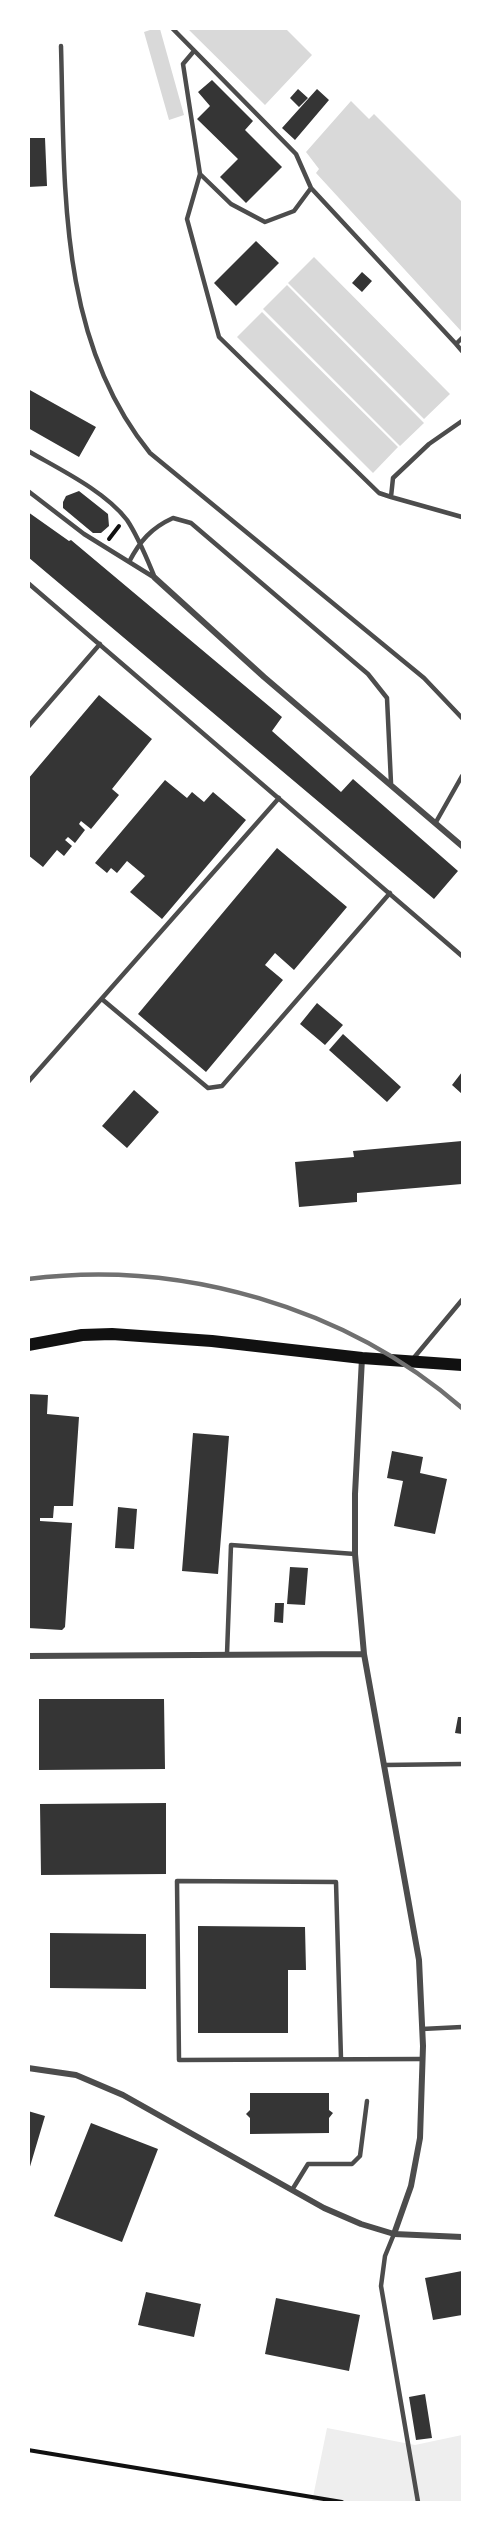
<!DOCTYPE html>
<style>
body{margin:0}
#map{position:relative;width:491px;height:2531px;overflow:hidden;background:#fff;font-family:"Exo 2",sans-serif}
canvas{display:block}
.frame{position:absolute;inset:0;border:30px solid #fff;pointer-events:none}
</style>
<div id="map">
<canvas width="491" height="2531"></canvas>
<div class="frame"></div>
</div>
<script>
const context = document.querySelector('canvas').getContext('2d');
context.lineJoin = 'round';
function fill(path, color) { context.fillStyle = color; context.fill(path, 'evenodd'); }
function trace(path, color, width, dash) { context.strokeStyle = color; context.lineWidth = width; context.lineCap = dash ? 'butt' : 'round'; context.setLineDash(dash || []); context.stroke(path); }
const green = new Path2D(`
 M327,2428L415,2445L462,2435V2502H312Z`);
const water = new Path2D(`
 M153,29H160L184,115L169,120L144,32Z
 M188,29H286L312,55L265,105Z
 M351,101L369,119L374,114L462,202L461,331L316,173L319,169L306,152Z
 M314,257L450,394L424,419L288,283Z
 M287,285L424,423L400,446L263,309Z
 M262,312L398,447L373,473L237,337Z`);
const building = new Path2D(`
 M212,80L253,121L245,130L282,167L246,203L220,177L238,159L197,119L210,106L198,92Z
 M298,89L308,98L299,107L290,98Z
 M317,89L329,100L295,140L282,128Z
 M28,138H45L47,186L28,187Z
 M256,241L279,263L236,306L214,283Z
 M362,272L372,281L362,292L352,283Z
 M28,389L96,427L79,457L28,428Z
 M79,491L108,514L109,526L101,533H93L63,508V502L66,496Z
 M28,512L69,541L71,540L282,717L272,731L341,792L353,779L458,871L434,899L28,557Z
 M99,695L152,739L112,789L119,795L91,829L81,821L79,824L85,830L75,843L68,837L65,840L72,846L64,856L57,850L43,867L28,855V779Z
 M165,780L187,798L192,792L204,802L213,792L246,820L162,919L130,892L145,876L127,861L117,873L111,868L107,873L95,863Z
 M277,848L347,907L294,970L275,953L265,965L283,980L206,1072L138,1014Z
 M317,1003L343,1025L325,1045L300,1024Z
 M343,1034L401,1087L387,1102L329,1050Z
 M462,1072V1094L452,1085Z
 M134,1090L159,1112L127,1148L102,1126Z
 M462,1141V1184L357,1193V1202L299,1207L295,1162L354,1157L353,1151Z
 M28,1394L48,1395L47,1414L79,1417L73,1506H54L53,1518H40V1521L72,1523L65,1627L62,1630L28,1628Z
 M193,1433L229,1436L218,1574L182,1571Z
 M392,1451L423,1457L420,1473L447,1479L435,1534L394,1526L403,1481L387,1478Z
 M118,1507L137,1509L134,1549L115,1548Z
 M290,1567L308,1568L305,1605L287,1604Z
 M275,1603H284L283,1623L274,1622Z
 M39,1699H164L165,1769L39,1770Z
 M458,1717H462V1734L455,1733Z
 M166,1803V1874L41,1875L40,1804Z
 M198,1926L305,1927L306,1970H288V2033H198Z
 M50,1933L146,1934V1989L50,1988Z
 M250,2093H329V2110L333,2113L329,2118V2133L250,2134V2118L246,2114L250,2110Z
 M28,2111L45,2116L29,2170H28Z
 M91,2123L158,2149L122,2242L54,2216Z
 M462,2271V2315L433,2320L425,2278Z
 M146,2292L201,2304L194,2337L138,2325Z
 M276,2298L360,2315L349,2371L265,2354Z
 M425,2394L432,2438L416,2440L409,2397Z`);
const path = new Path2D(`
 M109,539L119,526
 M28,2450L342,2502`);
const service = new Path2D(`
 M172,28L296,154L311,188L456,344L462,338
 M61,46C65,184 57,339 150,453L424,678L462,718
 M194,51L183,64L200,174L231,204L265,222L294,211L311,188
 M200,174L187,219L219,337L379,493L391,497
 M456,344L462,351
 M462,421L429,444L393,478L391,497L462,517
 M28,451C59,469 105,491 127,520C139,538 147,559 155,578
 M28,491L84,534L155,578
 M129,562C140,541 151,528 173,518L191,523L368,674L387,698L391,783
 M28,583L462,956
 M28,727L100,644
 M436,822L462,776
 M103,1000L208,1088L222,1086L390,893
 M28,1082L279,798
 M412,1360L462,1300
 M227,1654L231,1545L355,1554
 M384,1765L462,1764
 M422,2029L462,2027
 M341,2059L336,1882L177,1881L179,2060L422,2059
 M292,2190L308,2164H352L360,2156L367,2101
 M394,2234L385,2256L381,2286L418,2502`);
const minor = new Path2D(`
 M155,578L264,677L462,846
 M362,1358L355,1494V1554L364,1654L419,1960L423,2046L420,2138L411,2186L394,2234
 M28,1656L364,1654
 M28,2068L76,2075L123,2095L324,2208L361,2224L394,2234L462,2237`);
const secondary = new Path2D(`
 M28,1345L82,1335L112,1334L212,1341L362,1358L462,1365`);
const rail = new Path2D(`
 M28,1279C181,1259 346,1307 462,1408`);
fill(green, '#eee');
fill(water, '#d9d9d9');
fill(building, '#353535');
trace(path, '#111', 4);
trace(service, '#4c4c4c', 4.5);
trace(minor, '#4c4c4c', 6);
trace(secondary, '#111', 12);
trace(rail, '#707070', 4.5);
</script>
